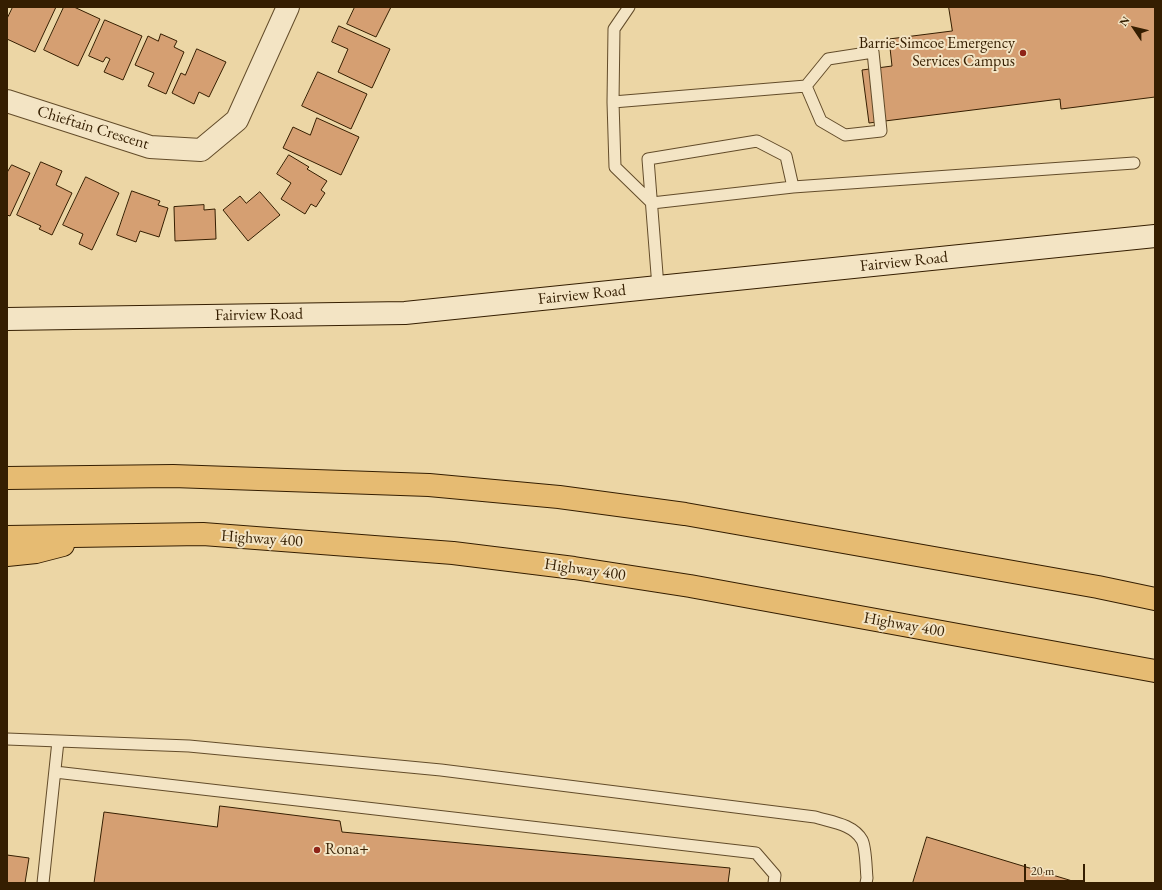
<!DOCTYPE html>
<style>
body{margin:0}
#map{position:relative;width:1162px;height:890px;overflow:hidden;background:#ecd6a5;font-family:"EB Garamond",serif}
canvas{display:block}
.frame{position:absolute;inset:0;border:8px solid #351e01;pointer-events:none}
.north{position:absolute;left:1114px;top:8px;width:40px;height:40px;-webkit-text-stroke:3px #f3e4c4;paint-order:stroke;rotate:305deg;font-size:11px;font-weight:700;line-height:16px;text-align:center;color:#351e01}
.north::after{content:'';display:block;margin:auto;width:14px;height:18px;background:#351e01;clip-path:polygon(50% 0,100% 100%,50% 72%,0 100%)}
.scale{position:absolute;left:1024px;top:864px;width:61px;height:18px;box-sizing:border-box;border:2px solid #351e01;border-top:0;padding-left:5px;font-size:12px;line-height:14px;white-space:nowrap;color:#351e01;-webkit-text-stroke:3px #f3e4c4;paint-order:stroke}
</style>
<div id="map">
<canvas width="1162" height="890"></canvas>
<div class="frame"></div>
<div class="north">N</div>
<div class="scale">20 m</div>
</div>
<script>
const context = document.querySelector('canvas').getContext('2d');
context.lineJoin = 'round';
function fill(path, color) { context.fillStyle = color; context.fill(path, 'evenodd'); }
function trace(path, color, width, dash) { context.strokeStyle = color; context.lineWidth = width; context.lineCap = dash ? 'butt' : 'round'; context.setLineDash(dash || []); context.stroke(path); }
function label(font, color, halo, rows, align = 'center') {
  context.font = font + ' "EB Garamond",serif'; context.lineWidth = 4; context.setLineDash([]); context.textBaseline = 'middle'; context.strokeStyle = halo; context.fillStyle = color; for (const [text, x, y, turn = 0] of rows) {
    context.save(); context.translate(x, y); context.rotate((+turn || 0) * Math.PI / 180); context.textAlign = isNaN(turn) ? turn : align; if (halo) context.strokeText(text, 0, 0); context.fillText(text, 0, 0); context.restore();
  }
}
const building = new Path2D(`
 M13,7H56L35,52L7,39V19Z
 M64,7H74L100,19L78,66L44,50Z
 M355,7H391L376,37L347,24Z
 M949,7H1155V97L1061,109L1060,99L869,123L862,70L892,66L889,39L952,31Z
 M105,20L142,36L123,80L104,72L110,59L106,57L103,62L89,56Z
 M339,26L390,49L372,88L338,72L348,49L332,42Z
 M161,34L177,41L174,47L184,52L166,94L148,86L154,73L135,65L148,36L158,41Z
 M197,49L226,62L209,97L199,92L194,104L172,93L181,73L185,75Z
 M318,72L367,94L351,129L302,106Z
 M317,118L359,137L341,175L283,148L293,127L310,135Z
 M289,155L309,167L307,169L327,181L321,190L325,193L316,207L311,204L305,214L281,199L291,183L277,174Z
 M41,162L62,171L56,185L72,193L52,235L39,229L41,226L17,215Z
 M12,165L30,173L10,216L7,215V173Z
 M86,177L119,193L92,250L79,244L83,234L63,225Z
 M132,191L160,201L158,205L168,208L159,237L140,231L136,242L117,235Z
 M260,192L280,215L248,241L223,210L240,196L246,203Z
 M204,205V210L215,209L216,239L175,241L174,207Z
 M220,806L340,821L342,832L730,868L728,883H94L104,812L217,827Z
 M927,837L1079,883H913Z
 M7,855L29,858L25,883H7Z`);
const lane = new Path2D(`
 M613,102L614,29L629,7
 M793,187L1134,163
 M658,287L648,159L757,141L786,156L793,187L652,203L615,167L613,102L806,86L828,59L873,52L881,131L845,135L821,121L806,86
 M7,739L189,746L441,770L815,817C831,822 853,824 862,840C866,847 866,869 867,878L866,883
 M55,772L756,853L775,875L774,883
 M43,883L58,741`);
const street = new Path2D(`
 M7,101L150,147L201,150L237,120L288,7`);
const secondary = new Path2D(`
 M7,319L405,313L1155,236`);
const highway = new Path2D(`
 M7,478L173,476L429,485L559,497L685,514L1098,587L1155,599
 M7,537L203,534L453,553L574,568L690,586L1155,671
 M7,555L36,552L63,545`);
const markers = [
 [1023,53,4,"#8f2418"],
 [317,850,4,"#8f2418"]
];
const poiNames = [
 ["Barrie-Simcoe Emergency",1015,44],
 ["Services Campus",1015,62],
 ["Rona+",325,850,"left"]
];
const streetNames = [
 ["Chieftain Crescent",93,128,17],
 ["Fairview Road",904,262,-6],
 ["Fairview Road",582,295,-6],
 ["Fairview Road",259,315,-1],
 ["Highway 400",262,539,4],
 ["Highway 400",585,570,8],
 ["Highway 400",904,625,10]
];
fill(building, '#d59f72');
trace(building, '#351e01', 1);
trace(lane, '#634c2a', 13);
trace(street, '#634c2a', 24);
trace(secondary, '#351e01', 24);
trace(highway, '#351e01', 24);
trace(lane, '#f3e4c4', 11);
trace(street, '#f3e4c4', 22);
trace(secondary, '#f3e4c4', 22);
trace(highway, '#e6bb72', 22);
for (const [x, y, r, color] of markers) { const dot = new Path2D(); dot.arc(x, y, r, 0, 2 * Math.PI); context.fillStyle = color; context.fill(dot); trace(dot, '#f3e4c4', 1.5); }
label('16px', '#351e01', '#f3e4c4', poiNames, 'right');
label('16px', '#351e01', '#f3e4c4', streetNames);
</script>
